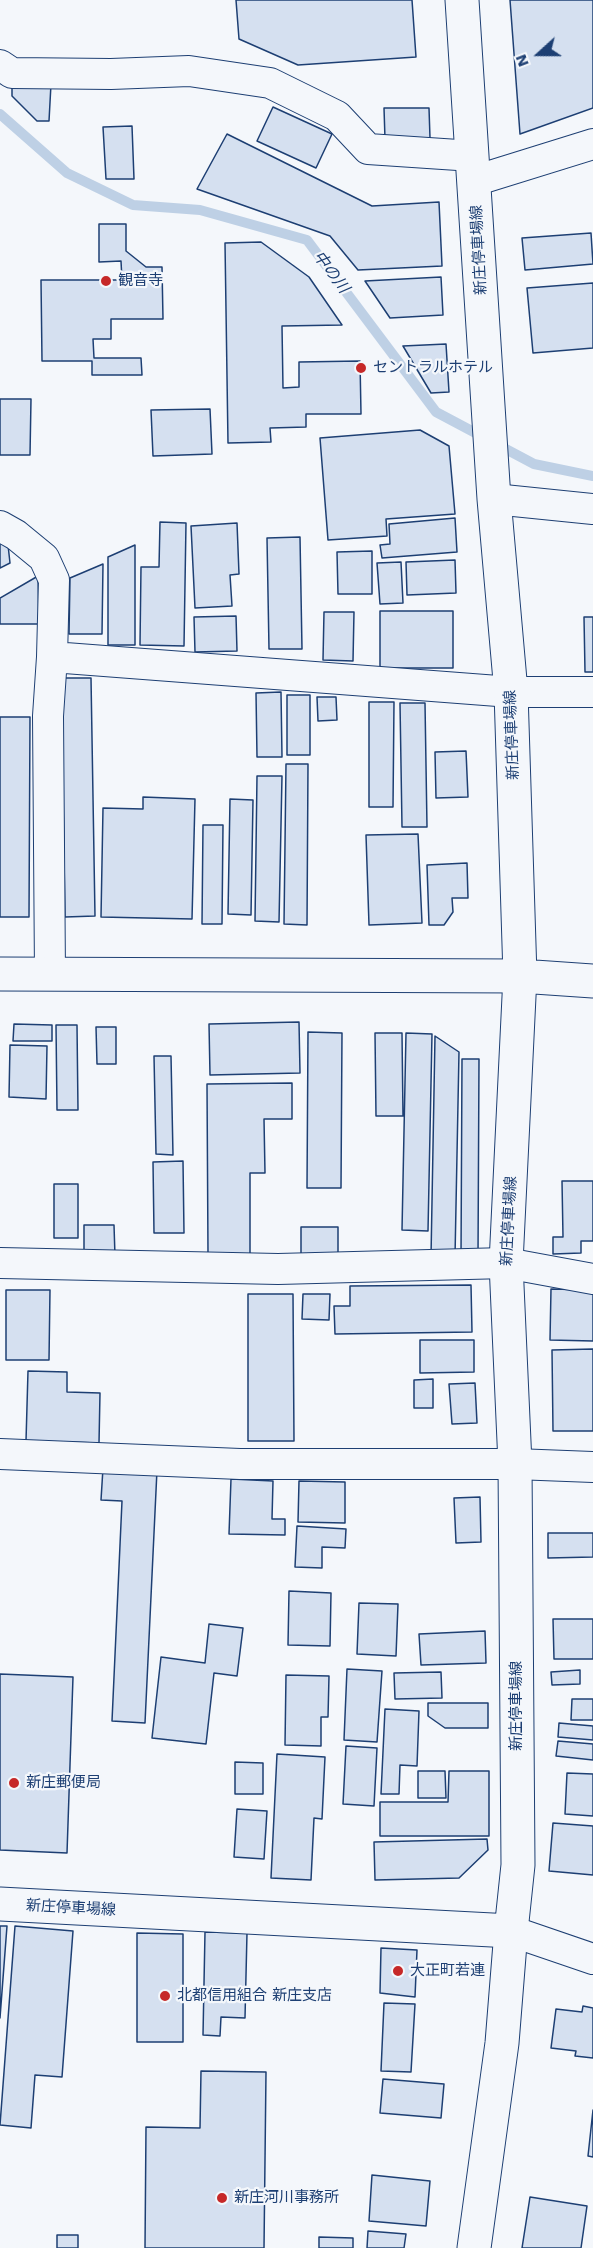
<!DOCTYPE html>
<meta charset="utf-8">
<style>
body{margin:0}
#map{position:relative;width:593px;height:2248px;overflow:hidden;background:#f4f7fb;font-family:"Work Sans",sans-serif}
canvas{display:block}
.north{position:absolute;left:509px;top:24px;width:60px;height:60px;-webkit-text-stroke:4px #f4f7fb;paint-order:stroke;rotate:249deg;font-size:16px;font-weight:700;line-height:24px;text-align:center;color:#1d3f73}
.north::after{content:'';display:block;margin:auto;width:21px;height:27px;background:#1d3f73;clip-path:polygon(50% 0,100% 100%,50% 72%,0 100%)}
</style>
<div id="map">
<canvas width="593" height="2248"></canvas>
<div class="north">N</div>
</div>
<script>
const context = document.querySelector('canvas').getContext('2d');
context.lineJoin = 'round';
function trace(path, color, width, dash) { context.strokeStyle = color; context.lineWidth = width; context.lineCap = dash ? 'butt' : 'round'; context.setLineDash(dash || []); context.stroke(path); }
function fill(path, color) { context.fillStyle = color; context.fill(path, 'evenodd'); }
function label(font, color, halo, rows, align = 'center') {
  context.font = font + ' "Work Sans","Noto Sans JP",sans-serif'; context.lineWidth = 4.5; context.setLineDash([]); context.textBaseline = 'middle'; context.strokeStyle = halo; context.fillStyle = color; for (const [text, x, y, turn = 0] of rows) {
    context.save(); context.translate(x, y); context.rotate((+turn || 0) * Math.PI / 180); context.textAlign = isNaN(turn) ? turn : align; if (halo) context.strokeText(text, 0, 0); context.fillText(text, 0, 0); context.restore();
  }
}
const stream = new Path2D(`
 M0,114L67,173L133,205L200,210L307,240L436,412L534,464L593,476`);
const building = new Path2D(`
 M236,0H412L416,57L298,65L239,39Z
 M510,0H593V108L520,134Z
 M12,82L51,84L49,121H37L12,96Z
 M273,107L332,134L316,168L257,141Z
 M384,108H429L430,138L385,139Z
 M132,126L134,179H106L103,127Z
 M227,134L372,206L439,202L442,266L358,270L330,236L197,189Z
 M99,224H126V251L146,267H162L163,319H111V339H93L94,358H141L142,375H92V361H42L41,280H122L121,261L99,262Z
 M591,233L593,264L525,270L522,238Z
 M261,242L309,277L342,325L282,326L283,388L299,387V362L360,361L361,414H306V427L270,428L271,442L228,443L225,243Z
 M441,277L443,315L390,318L365,281Z
 M593,283V348L533,353L527,288Z
 M446,344L449,392L431,393L403,346Z
 M0,399H31L30,455H0Z
 M210,409L212,454L153,456L151,410Z
 M420,430L449,446L455,514L386,519L387,536L328,540L320,438Z
 M455,518L457,552L382,558L380,545L390,544L389,524Z
 M160,522L186,523L184,646L140,645L141,567H159Z
 M237,523L239,574L230,575L232,606L195,608L191,526Z
 M300,537L302,649H269L267,538Z
 M0,541L8,545L10,563L0,568Z
 M135,545V645H108V557Z
 M372,551V594H338L337,552Z
 M455,560L456,593L407,595L406,562Z
 M401,562L403,603L380,604L377,563Z
 M103,564L102,634H69L70,578Z
 M38,576L39,624H0V598Z
 M380,611H453V668H380Z
 M324,612H354L353,661L323,660Z
 M236,616L237,651L195,652L194,617Z
 M584,617H593V672H585Z
 M61,678H91L95,916L65,917Z
 M281,692L282,757H257L256,693Z
 M287,695H310V755H287Z
 M317,697H336L337,720L318,721Z
 M369,702H394L393,807H369Z
 M400,703H425L427,827H402Z
 M0,717H30L29,917H0Z
 M466,751L468,797L436,798L435,752Z
 M286,764H308L307,925L284,924Z
 M257,776H282L279,922L255,921Z
 M143,797L195,799L192,919L101,917L103,808L143,809Z
 M230,799L253,800L251,915L228,914Z
 M203,825H223L222,924H202Z
 M418,834L422,923L369,925L366,835Z
 M467,863L468,898H452L453,912L444,925H429L427,865Z
 M299,1022L300,1073L210,1075L209,1024Z
 M14,1024L52,1025V1041H13Z
 M56,1025H77L78,1110H57Z
 M96,1027H116V1064H97Z
 M308,1032L342,1033L341,1188H307Z
 M375,1033H402L403,1116H376Z
 M406,1033L432,1034L428,1231L402,1230Z
 M435,1036L459,1052L455,1257H431Z
 M10,1045L47,1046L46,1099L9,1097Z
 M154,1056H171L173,1155L156,1154Z
 M462,1059H479L478,1257H461Z
 M292,1083V1119H264L265,1173H250V1254H208L207,1084Z
 M183,1161L184,1233H154L153,1162Z
 M562,1181H593V1241H581V1253L553,1254V1237H563Z
 M54,1184H78V1238H54Z
 M84,1225H114L115,1256H84Z
 M301,1227H338V1254H301Z
 M471,1285L472,1332L335,1334L334,1306H350V1286Z
 M551,1289L593,1290V1341L550,1340Z
 M6,1290H50L49,1360H6Z
 M248,1294H293L294,1441H248Z
 M303,1294H330L329,1320L302,1319Z
 M420,1340H474V1372L420,1373Z
 M593,1349V1431H553L552,1350Z
 M28,1371L67,1372V1392L100,1393L99,1443L26,1441Z
 M433,1379V1408H414V1380Z
 M475,1383L477,1423L452,1424L449,1384Z
 M103,1468L157,1470L145,1723L112,1721L122,1501L101,1500Z
 M231,1479L273,1481L272,1519H285V1535L229,1534Z
 M299,1481L345,1482V1523L298,1522Z
 M480,1497L481,1542L456,1543L454,1498Z
 M297,1526L346,1529L345,1548L322,1547V1568L295,1567Z
 M548,1533H593V1557L548,1558Z
 M289,1591L331,1593L330,1646L288,1645Z
 M359,1603L398,1604L396,1656L357,1654Z
 M553,1619H593V1659H554Z
 M209,1624L243,1628L237,1676L214,1673L206,1744L152,1738L161,1657L205,1663Z
 M485,1631L486,1663L421,1665L419,1634Z
 M347,1669L382,1671L377,1742L344,1740Z
 M580,1670V1684L552,1685L551,1672Z
 M441,1672L442,1698L395,1699L394,1673Z
 M0,1674L73,1677L67,1853L0,1850Z
 M286,1675L329,1676L328,1717H321V1746L285,1745Z
 M572,1699H593V1720H571Z
 M428,1703H488V1728H445L428,1716Z
 M385,1709L419,1711L417,1766L400,1765L399,1794H381Z
 M559,1723L593,1726V1740L558,1737Z
 M558,1741L593,1744V1760L556,1756Z
 M346,1746L377,1748L374,1806L343,1804Z
 M277,1754L325,1757L322,1819L314,1818L311,1880L271,1878Z
 M235,1762L263,1763V1794H235Z
 M418,1771H445L446,1798H418Z
 M449,1771H489V1836H380V1802H448Z
 M567,1773L593,1774V1816L565,1814Z
 M237,1809L267,1811L264,1859L234,1857Z
 M553,1823L593,1826V1875L549,1871Z
 M487,1839L488,1850L459,1878L375,1880L374,1842Z
 M0,1926H7L0,2018Z
 M15,1926L73,1931L62,2077L35,2075L31,2128L0,2125Z
 M205,1932L247,1933L245,2018L221,2017L220,2036L203,2035Z
 M137,1933L183,1934V2042H137Z
 M381,1948L417,1950L415,1997L380,1993Z
 M384,2003L415,2004L411,2072L381,2071Z
 M583,2006L593,2008V2058L575,2056L576,2051L551,2048L556,2009L582,2012Z
 M201,2071L266,2072L264,2248H145L146,2127L200,2128Z
 M383,2079L444,2084L441,2118L380,2113Z
 M593,2110V2157L588,2156Z
 M372,2175L430,2181L426,2226L369,2221Z
 M530,2197L587,2206L581,2248H522Z
 M368,2231L406,2234L404,2248H367Z
 M57,2235H78V2248H57Z
 M319,2237L353,2238V2248H319Z`);
const street = new Path2D(`
 M0,65L12,73L111,74L189,71L270,83L337,116L368,149L473,156
 M474,181L593,144
 M494,499L593,509
 M0,526L16,535L44,558L54,580L52,657L48,716L50,975
 M52,657L511,692H593
 M0,1263L278,1269L506,1263L593,1279
 M0,1454L240,1464H515L593,1467
 M511,1931L593,1959`);
const secondary = new Path2D(`
 M0,974L520,976
 M474,2248L502,2043L511,1931`);
const primary = new Path2D(`
 M520,976L593,981
 M0,1904L511,1931L518,1865L515,1464L506,1263L520,976L511,692L494,499L462,0`);
const markers = [
 [106,281,6,"#c62828"],
 [361,368,6,"#c62828"],
 [14,1783,6,"#c62828"],
 [398,1971,6,"#c62828"],
 [165,1996,6,"#c62828"],
 [222,2198,6,"#c62828"]
];
const streetNames = [
 ["新庄停車場線",479,250,-93],
 ["新庄停車場線",512,735,-92],
 ["新庄停車場線",509,1221,-87],
 ["新庄停車場線",517,1706,-90],
 ["新庄停車場線",71,1908,3]
];
const poiNames = [
 ["観音寺",118,281],
 ["セントラルホテル",373,368],
 ["新庄郵便局",26,1783],
 ["大正町若連",410,1971],
 ["北都信用組合 新庄支店",177,1996],
 ["新庄河川事務所",234,2198]
];
const waterNames = [
 ["中の川",331,272,53]
];
trace(stream, '#bed0e5', 10);
fill(building, '#d5e0f0');
trace(building, '#1d3f73', 1.5);
trace(street, '#1d3f73', 32);
trace(secondary, '#1d3f73', 35);
trace(primary, '#1d3f73', 35);
trace(street, '#f4f7fb', 30);
trace(secondary, '#f4f7fb', 33);
trace(primary, '#f4f7fb', 33);
for (const [x, y, r, color] of markers) { const dot = new Path2D(); dot.arc(x, y, r, 0, 2 * Math.PI); context.fillStyle = color; context.fill(dot); trace(dot, '#f4f7fb', 2); }
label('15px', '#1d3f73', '#f4f7fb', streetNames);
label('15px', '#1d3f73', '#f4f7fb', poiNames, 'left');
label('italic 16px', '#1d3f73', '#f4f7fb', waterNames);
</script>
